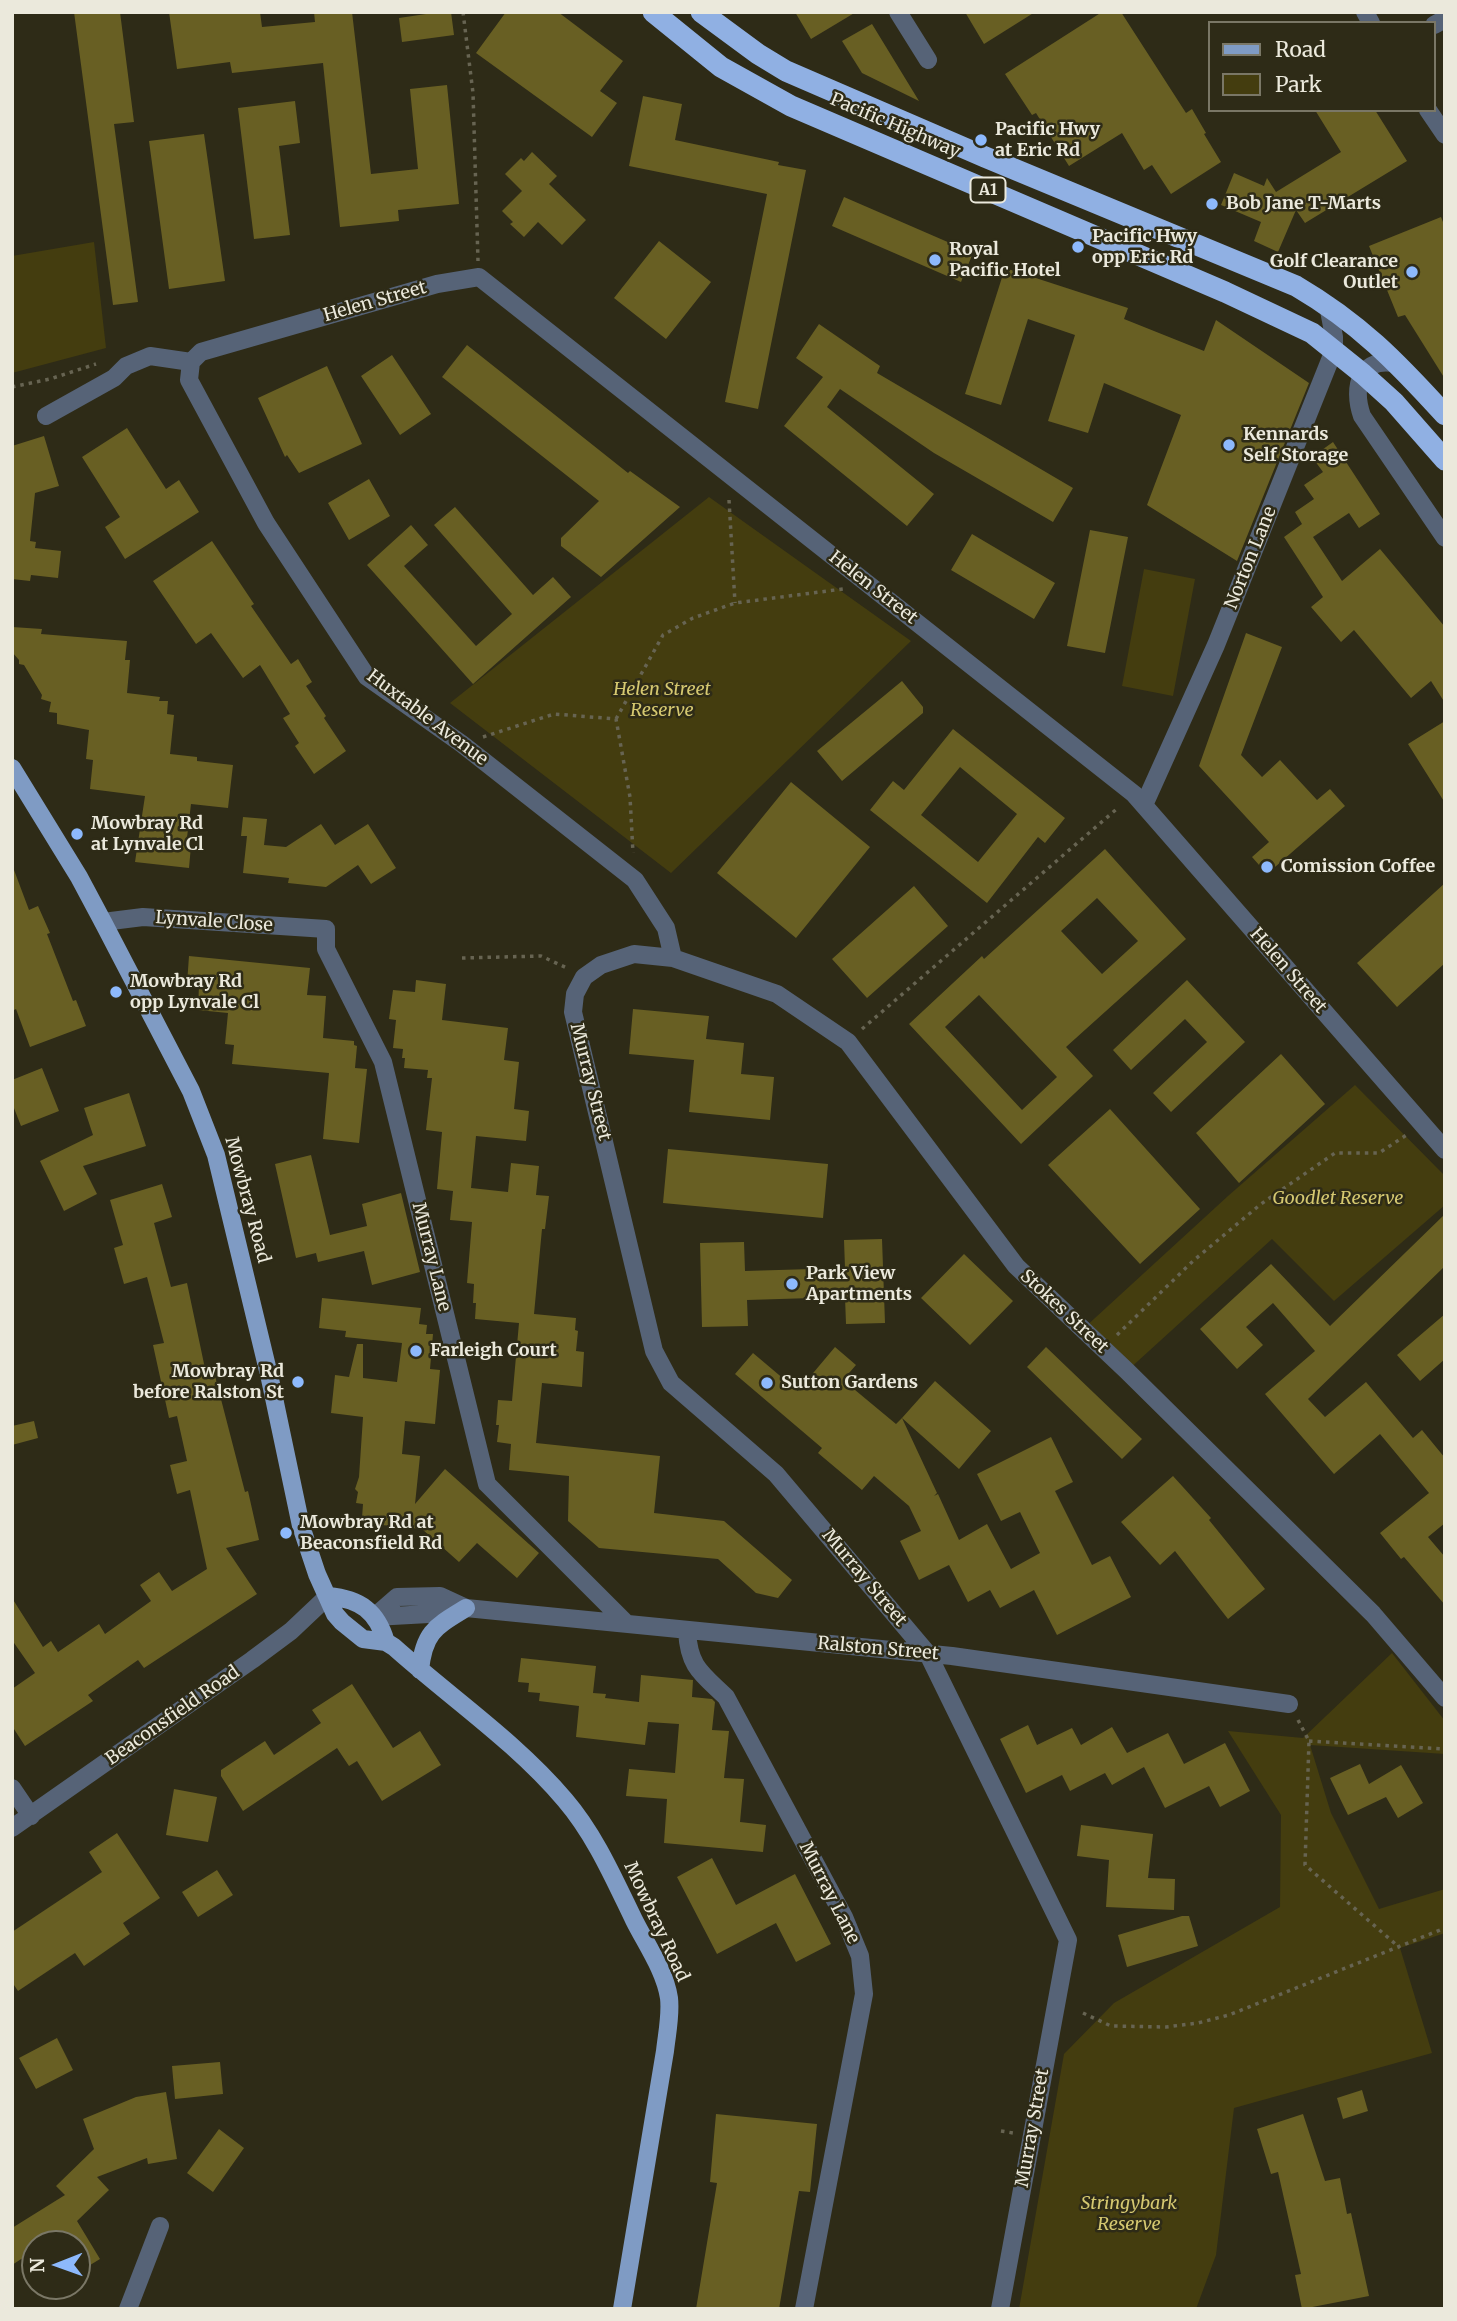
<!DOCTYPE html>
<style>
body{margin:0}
#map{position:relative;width:1457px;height:2321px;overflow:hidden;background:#2e2b17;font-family:Merriweather,serif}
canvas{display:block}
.frame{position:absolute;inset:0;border:14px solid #ebe9dc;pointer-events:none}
.legend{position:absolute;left:1208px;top:21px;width:228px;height:91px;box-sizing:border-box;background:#2e2b17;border:2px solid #7a7766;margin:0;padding:9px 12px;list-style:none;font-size:21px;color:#ebe9dc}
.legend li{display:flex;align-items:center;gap:14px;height:35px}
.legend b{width:35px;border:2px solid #7a7766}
.north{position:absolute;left:21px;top:2230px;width:70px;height:70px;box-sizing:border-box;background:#2e2b17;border:2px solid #7a7766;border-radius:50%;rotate:269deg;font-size:19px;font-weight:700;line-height:28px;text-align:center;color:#ebe9dc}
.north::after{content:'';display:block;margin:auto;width:24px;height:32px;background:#8db9fc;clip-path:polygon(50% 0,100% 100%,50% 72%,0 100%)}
</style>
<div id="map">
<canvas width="1457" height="2321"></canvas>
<div class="frame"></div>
<ul class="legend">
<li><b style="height:9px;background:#7f9bc4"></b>Road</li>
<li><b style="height:19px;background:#443d0f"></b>Park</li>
</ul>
<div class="north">N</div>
</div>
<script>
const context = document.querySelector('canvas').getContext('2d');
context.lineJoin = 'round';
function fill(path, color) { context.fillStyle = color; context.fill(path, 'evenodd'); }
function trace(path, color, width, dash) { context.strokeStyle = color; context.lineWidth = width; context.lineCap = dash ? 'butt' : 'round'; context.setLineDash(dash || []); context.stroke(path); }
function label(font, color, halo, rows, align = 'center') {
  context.font = font + ' Merriweather,serif'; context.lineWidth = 5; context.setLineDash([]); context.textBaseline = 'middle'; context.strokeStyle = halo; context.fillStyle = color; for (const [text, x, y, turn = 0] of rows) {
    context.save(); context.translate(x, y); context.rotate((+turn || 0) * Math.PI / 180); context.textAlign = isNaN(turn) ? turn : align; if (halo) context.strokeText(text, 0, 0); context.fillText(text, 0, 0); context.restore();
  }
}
const green = new Path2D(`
 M94,242L106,348L12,373V256Z
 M709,497L911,641L671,873L450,703Z
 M1144,569L1195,579L1173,696L1122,686Z
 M1355,1085L1445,1176V1205L1334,1301L1272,1239L1127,1371L1083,1329L1228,1196Z
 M1392,1653L1445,1721V1754L1310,1745L1331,1813L1379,1909L1445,1889V1933L1400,1948L1432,2053L1234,2108L1216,2255L1196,2309H1019L1064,2054L1114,2003L1280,1907L1281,1815L1228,1731L1303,1738Z`);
const building = new Path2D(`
 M74,12H120L134,122L114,124L138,302L113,305Z
 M169,12H260L262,27L315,22L314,12H352L371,174L418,169L410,89L447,85L459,204L398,210L399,221L340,227L323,63L232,73L230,62L177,69Z
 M426,12H451L454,35L402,42L399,18L426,14Z
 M506,12H558L623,61L600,91L617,103L592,137L476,53Z
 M795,12H856L811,39Z
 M965,12H1035L984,44Z
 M1102,12H1121L1186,113L1192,109L1206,133L1204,134L1221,162L1171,194L1152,165L1144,170L1122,133L1069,166L1036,113L1032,115L1005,74Z
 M872,24L919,101L862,73L842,41Z
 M643,96L682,104L675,140L779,162L778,165L806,170L758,409L725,402L767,194L629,166Z
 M295,101L300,143L279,146L290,235L254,239L238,108Z
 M1315,110H1375L1407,161L1305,223L1296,210L1278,252L1254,241L1261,222L1221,205L1234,173L1264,186L1267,178L1276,192L1341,152Z
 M204,134L225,281L169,289L149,141Z
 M532,152L557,176L549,184L586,220L562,245L538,222L524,237L510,224L513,222L502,211L522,191L505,174L521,158L524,161Z
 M844,197L973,253L961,282L832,226Z
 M1441,217L1445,227V379L1405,315L1398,317L1369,246Z
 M659,241L711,282L666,339L614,298Z
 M1005,268L1128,308L1124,319L1204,351L1216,320L1309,383L1237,561L1147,505L1181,415L1104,383L1088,433L1048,421L1075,335L1028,319L1001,405L965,394Z
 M819,324L880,366L877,373L1073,488L1053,522L934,453L840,389L827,407L934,494L907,526L784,426L823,377L796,358Z
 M467,345L628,473L630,471L680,507L601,577L561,546V538L599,501L442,377Z
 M392,355L431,414L400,435L361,376Z
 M327,366L362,444L299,473L287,455L285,457L258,398Z
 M127,428L166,489L179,480L199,512L125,559L105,527L120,517L82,457Z
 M44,436L59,486L35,493L30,541L36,542L35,548L61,551L58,578L31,575L30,581L12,579V446Z
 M1333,442L1380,514L1359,528L1349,513L1313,537L1342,581L1380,549L1445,627V703L1431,681L1411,698L1354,630L1341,642L1311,607L1323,597L1284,537L1302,524L1295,512L1314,499L1304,485L1323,472L1312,457Z
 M369,479L390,516L349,540L328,503Z
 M455,507L533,595L553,577L571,597L473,684L367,565L411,525L428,545L404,566L476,646L512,614L434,525Z
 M1090,530L1128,537L1105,653L1067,646Z
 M972,534L1055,583L1034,619L951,570Z
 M212,541L254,604L251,606L291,664L298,659L312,682L306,686L326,716L324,718L346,751L314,774L295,746L299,743L283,718L290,714L260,665L243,678L211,633L196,644L153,581Z
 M12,627L42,629L41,634L127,641L125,660H130L127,693L160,697L159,701H168L167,714L174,715L170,754L197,757V761L233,765L228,808L191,804L186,846H191L189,868L135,862L145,796L90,789L93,760L86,759L89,730L57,724V713L49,712L51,702L41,699L42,695L24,665L19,664V660L12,652Z
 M1246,633L1282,647L1241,755L1262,777L1280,760L1317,800L1330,789L1345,806L1267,874L1252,857L1269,842L1199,766Z
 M902,681L923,707V713L842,781L817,751Z
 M1445,721V803L1408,744Z
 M953,729L1065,818L1045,843L1038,837L987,903L870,810L893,781L904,790ZM960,767L1017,814L978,862L921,815Z
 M791,782L870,847L796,938L717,873Z
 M243,817L267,819L264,845L286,847L321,824L335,845L368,824L396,868L371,884L358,865L326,887L288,883L289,878L243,873L247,836H241Z
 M1105,849L1186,939L1066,1047L1093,1076L1021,1144L909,1024L982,956L984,959ZM1097,898L1138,941L1102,974L1061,931ZM979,995L1057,1077L1022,1110L945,1027Z
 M14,870L29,910L38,906L50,933L47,934L73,1001L76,1000L86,1026L30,1047L16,1009L12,1011V871Z
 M1445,883V963L1397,1007L1357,963Z
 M914,886L948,926L867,998L832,959Z
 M189,956L310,968L307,995L326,996L323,1038L354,1041V1045L357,1046L355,1068L367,1069L359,1143L323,1139L329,1073L232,1064L234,1045L225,1044L228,1013L198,1010L199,985L187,984Z
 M416,980L446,984L442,1020L508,1028L504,1060L519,1062L514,1109L529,1111L526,1141L476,1136L471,1188L508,1192L511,1163L539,1166L536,1195L549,1196L545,1229H542L534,1314L576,1318L575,1330L578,1331L576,1351L584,1352L582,1387L542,1383L536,1443L660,1456L654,1513L724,1521L792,1580L778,1598L756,1593L718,1559L599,1548L568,1521L569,1476L509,1470L511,1444L497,1442L499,1425H496L498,1400L512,1401L519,1323L475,1319L476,1303H473L474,1284L467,1283L472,1222L450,1220L453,1191L437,1189L442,1132L426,1130L432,1078H427L428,1070L404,1068L405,1058H402L403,1049L393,1048L396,1020L389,1019L393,990L415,992Z
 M1187,980L1245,1042L1171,1112L1153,1093L1207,1042L1185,1019L1131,1070L1113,1050Z
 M633,1009L709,1016L706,1039L744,1043L741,1074L774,1077L770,1120L689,1112L694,1060L629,1054Z
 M1281,1054L1325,1104L1239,1183L1196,1133Z
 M42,1068L59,1111L21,1126L12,1103V1080Z
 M129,1093L146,1146L83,1166L97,1194L64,1211L40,1161L93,1135L84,1108Z
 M1110,1109L1200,1209L1140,1264L1048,1165Z
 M668,1149L828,1164L823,1218L663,1203Z
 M311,1155L330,1235L367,1226L362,1204L401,1193L420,1272L372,1285L364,1251L318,1262L316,1253L296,1258L275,1164Z
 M162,1184L172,1217L154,1223L171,1287L187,1283L207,1378L215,1376L245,1492L248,1491L259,1540L226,1548L257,1594L144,1668L138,1660L88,1695L93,1701L25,1746L12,1726V1689L35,1673L12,1640V1598L43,1647L51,1641L58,1652L99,1624L105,1634L151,1601L140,1585L159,1572L172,1591L207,1569L190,1490L177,1494L170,1465L187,1461L177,1416L169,1418L153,1345L164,1343L147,1277L124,1284L114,1248L123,1245L110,1200Z
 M1445,1214V1266L1308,1399L1325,1417L1366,1382L1413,1438L1422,1430L1445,1458V1523L1428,1537L1445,1557V1605L1404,1557L1401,1559L1380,1533L1429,1493L1380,1434L1334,1474L1265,1394L1315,1351L1273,1303L1246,1327L1263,1345L1237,1369L1200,1329L1271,1264L1330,1326Z
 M882,1239L885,1323L846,1324L845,1297L747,1300L748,1326L702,1327L700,1243L744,1242L745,1271L845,1268L844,1240Z
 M964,1254L1013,1301L970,1345L921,1298Z
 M322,1298L421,1308L419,1324L427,1325L426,1334H433L430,1369L440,1370L435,1424L405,1421L402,1454L420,1456L415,1504L445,1469L539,1553L517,1578L477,1543L459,1562L422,1529L382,1525V1520L362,1518L363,1504L356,1503L358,1492L355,1489L359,1477L363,1417L331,1413L335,1375L349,1377L357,1344H363V1378L397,1382L402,1343L345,1337L346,1331L319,1328Z
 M1445,1314V1359L1420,1381L1397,1355Z
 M835,1347L856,1365L843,1380L896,1424L902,1418L937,1493L934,1496L938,1494L959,1540L987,1524L1011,1569L1040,1553L1020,1512L1001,1521L977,1474L1051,1437L1073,1482L1055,1491L1092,1565L1110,1556L1131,1597L1057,1635L1034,1590L1000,1608L990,1590L968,1602L949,1565L919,1580L900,1541L921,1531L909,1506L874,1476L862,1490L818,1453L822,1448L735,1374L753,1353L798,1391Z
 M1046,1347L1142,1439L1122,1459L1027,1367Z
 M935,1381L991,1431L959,1469L902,1418Z
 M34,1421L38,1438L12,1445V1426Z
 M1173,1476L1211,1518L1209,1520L1265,1589L1228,1619L1175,1551L1160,1565L1121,1522Z
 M521,1658L596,1666L593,1693L606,1694L605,1698L639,1702L641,1675L693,1680L692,1697L712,1699L715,1702L712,1730L729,1731L724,1778L744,1779L740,1822L766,1825L763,1852L664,1843L667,1799L626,1796L629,1769L675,1773L679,1724L648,1722L645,1745L576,1737L579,1706L539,1701L540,1693L528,1692L529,1683L518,1682Z
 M352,1684L393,1748L420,1731L441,1765L382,1801L357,1761L349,1766L337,1748L243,1811L221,1776V1770L265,1741L274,1755L321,1723L312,1710Z
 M1028,1725L1037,1745L1072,1728L1081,1745L1112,1727L1127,1753L1168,1733L1184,1764L1225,1743L1250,1791L1220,1807L1209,1786L1165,1808L1144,1767L1112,1785L1105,1773L1070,1791L1062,1775L1026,1793L1000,1739Z
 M1360,1764L1369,1784L1401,1765L1423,1803L1398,1818L1386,1797L1348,1815L1330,1778Z
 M174,1789L217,1797L208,1842L166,1835Z
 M1081,1825L1153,1834L1148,1878L1175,1879L1174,1910L1106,1907L1109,1860L1077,1856Z
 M117,1833L160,1898L123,1923L130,1934L84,1966L75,1953L18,1991L12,1982V1932L102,1872L89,1852Z
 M712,1858L736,1905L795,1874L831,1944L796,1962L776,1923L717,1954L677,1877Z
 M217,1870L233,1895L198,1917L182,1892Z
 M1182,1916H1189L1198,1946L1127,1967L1118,1935Z
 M57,2038L73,2070L36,2089L19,2058Z
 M220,2062L223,2094L175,2099L172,2066Z
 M1362,2090L1368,2111L1343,2119L1337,2098Z
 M166,2092L177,2159L148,2164L147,2158L97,2177L109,2190L77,2221L100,2259L77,2273V2244H35V2250L12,2265V2228L65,2195L56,2186L94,2149L83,2119L136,2097Z
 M716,2114L817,2124L810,2192L799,2191L779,2309H696L717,2183L710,2182Z
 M1303,2114L1325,2181L1340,2178L1347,2214L1351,2213L1369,2296L1302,2309L1295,2275L1301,2274L1278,2172L1271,2174L1257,2129Z
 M219,2129L244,2148L213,2192L187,2173Z`);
const path = new Path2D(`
 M463,12L473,93L478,261
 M12,387L50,379L96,364
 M729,500L735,603
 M616,719L663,635L693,618L735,603L843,589
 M483,737L554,714L616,719L630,797L633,853
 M462,958L541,956L569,969
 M862,1029L1119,807
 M1117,1335L1193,1261L1261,1204L1335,1153H1379L1408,1134
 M1298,1720L1309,1741L1305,1865L1400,1948
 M1309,1741L1445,1749
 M1083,2013L1111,2026L1166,2027L1198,2023L1229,2015L1445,1928
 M1001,2131L1013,2133`);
const minor = new Path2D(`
 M898,12L928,60
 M1365,12L1371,23
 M1434,25L1445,19
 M1428,110L1445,135
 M191,362L201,352L437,284L479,277L1134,794L1445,1150
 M191,362L189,380L266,523L367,677L462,744L635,880L666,928L673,958
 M1398,364C1360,355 1352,387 1362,416L1445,538
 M46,416L114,378L126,366L150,356L191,362
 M1144,805L1216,645L1334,350V337L1328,305
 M103,922L143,917L326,929V949L383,1062L487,1484L626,1623
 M374,1617L397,1597L440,1596L466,1608L952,1656L1289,1704
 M374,1617L447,1613L464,1609
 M687,1631C689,1667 701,1673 726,1697L844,1917L860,1956L864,1994L804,2309
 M12,1788L31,1816
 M12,1828L252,1660L291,1631L328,1596
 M128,2309L160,2226
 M1000,2309L1068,1940L928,1654L776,1474L671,1383L654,1351L573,1012L575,994L584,977L601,965L634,954L673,958L777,994L848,1042L1016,1266L1127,1371L1373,1614L1445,1698`);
const major = new Path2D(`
 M12,768L79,877L103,922L191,1091L216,1155L270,1379L301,1526L317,1574L335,1614L342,1622L363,1639L386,1642L394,1647C451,1698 516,1742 565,1800C595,1835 614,1879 634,1920C646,1944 665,1971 669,1998C671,2015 667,2033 665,2051L622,2309
 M328,1596C360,1599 377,1611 386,1642
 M420,1670C424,1632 435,1627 466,1608`);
const highway = new Path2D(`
 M653,12L721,67L791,106L1225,292L1312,333L1363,374L1394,402L1445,460
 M701,12L758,54L786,71L985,157L1296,286C1359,323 1396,361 1445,415`);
const markers = [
 [981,140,7,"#8db9fc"],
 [1212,204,7,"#8db9fc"],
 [1078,247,7,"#8db9fc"],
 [935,260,7,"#8db9fc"],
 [1412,272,7,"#8db9fc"],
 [1229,445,7,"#8db9fc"],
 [77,834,7,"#8db9fc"],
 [1267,867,7,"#8db9fc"],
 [116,992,7,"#8db9fc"],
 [792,1284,7,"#8db9fc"],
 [416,1351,7,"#8db9fc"],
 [298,1382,7,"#8db9fc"],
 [767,1383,7,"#8db9fc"],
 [286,1533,7,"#8db9fc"]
];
const shields = [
 [988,190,35]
];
const shieldNames = [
 ["A1",988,190]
];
const streetNames = [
 ["Pacific Highway",895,126,23],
 ["Helen Street",375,302,-16],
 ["Norton Lane",1251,558,-68],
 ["Helen Street",873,588,38],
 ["Huxtable Avenue",427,718,37],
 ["Lynvale Close",214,922,4],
 ["Helen Street",1288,971,49],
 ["Murray Street",590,1082,76],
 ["Mowbray Road",247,1200,75],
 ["Murray Lane",431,1257,76],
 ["Stokes Street",1064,1312,43],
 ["Murray Street",864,1578,50],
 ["Ralston Street",878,1649,5],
 ["Beaconsfield Road",173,1716,-35],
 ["Murray Lane",829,1893,63],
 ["Mowbray Road",656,1922,65],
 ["Murray Street",1033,2128,-80]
];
const poiNames = [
 ["Pacific Hwy",995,130],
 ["at Eric Rd",995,151],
 ["Bob Jane T-Marts",1226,204],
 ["Pacific Hwy",1092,237],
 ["opp Eric Rd",1092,258],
 ["Royal",949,250],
 ["Pacific Hotel",949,271],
 ["Golf Clearance",1398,262,"right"],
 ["Outlet",1398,283,"right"],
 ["Kennards",1243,435],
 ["Self Storage",1243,456],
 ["Mowbray Rd",91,824],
 ["at Lynvale Cl",91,845],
 ["Comission Coffee",1281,867],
 ["Mowbray Rd",130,982],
 ["opp Lynvale Cl",130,1003],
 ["Park View",806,1274],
 ["Apartments",806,1295],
 ["Farleigh Court",430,1351],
 ["Mowbray Rd",284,1372,"right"],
 ["before Ralston St",284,1393,"right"],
 ["Sutton Gardens",781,1383],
 ["Mowbray Rd at",300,1523],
 ["Beaconsfield Rd",300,1544]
];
const parkNames = [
 ["Helen Street",662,690],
 ["Reserve",662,711],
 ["Goodlet Reserve",1338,1199],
 ["Stringybark",1129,2204],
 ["Reserve",1129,2225]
];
fill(green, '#443d0f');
fill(building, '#685f23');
trace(path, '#676452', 3.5, [3.5, 5]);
trace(minor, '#566377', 18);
trace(major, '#7f9bc4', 18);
trace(highway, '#90b0e3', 21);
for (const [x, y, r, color] of markers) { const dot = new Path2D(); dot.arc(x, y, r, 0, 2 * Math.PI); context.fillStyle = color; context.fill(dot); trace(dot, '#2e2b17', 2.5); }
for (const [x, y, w] of shields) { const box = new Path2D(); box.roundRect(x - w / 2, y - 12.5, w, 25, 5); context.fillStyle = '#2e2b17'; context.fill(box); trace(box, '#ebe9dc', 2); }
label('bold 16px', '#ebe9dc', null, shieldNames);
label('18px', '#ebe9dc', '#2e2b17', streetNames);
label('bold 18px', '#ebe9dc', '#2e2b17', poiNames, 'left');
label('italic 18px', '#d5c870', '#2e2b17', parkNames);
</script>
